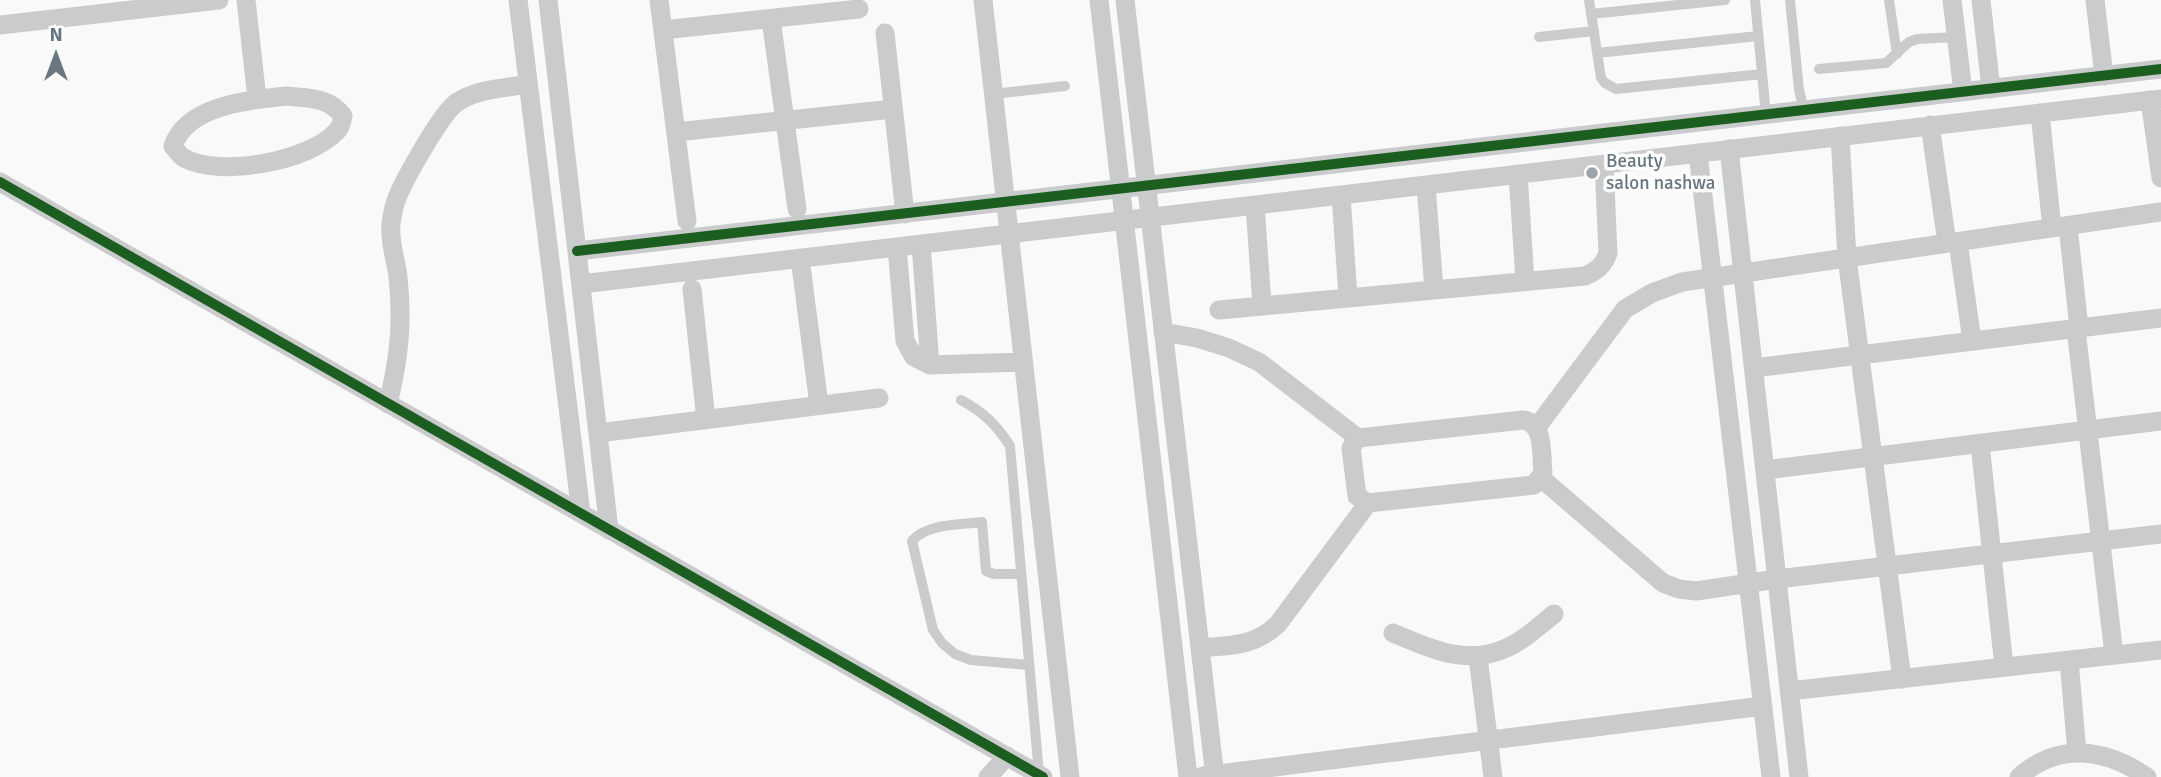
<!DOCTYPE html>
<style>
body{margin:0}
#map{position:relative;width:2161px;height:777px;overflow:hidden;background:#f9f9f9;font-family:Signika,sans-serif}
canvas{display:block}
.north{position:absolute;left:21px;top:21px;width:70px;height:70px;-webkit-text-stroke:5px #fff;paint-order:stroke;rotate:0deg;font-size:19px;font-weight:700;line-height:28px;text-align:center;color:#67767f}
.north::after{content:'';display:block;margin:auto;width:24px;height:32px;background:#67767f;clip-path:polygon(50% 0,100% 100%,50% 72%,0 100%)}
</style>
<div id="map">
<canvas width="2161" height="777"></canvas>
<div class="north">N</div>
</div>
<script>
const context = document.querySelector('canvas').getContext('2d');
context.lineJoin = 'round';
function trace(path, color, width, dash) { context.strokeStyle = color; context.lineWidth = width; context.lineCap = dash ? 'butt' : 'round'; context.setLineDash(dash || []); context.stroke(path); }
function label(font, color, halo, rows, align = 'center') {
  context.font = font + ' Signika,sans-serif'; context.lineWidth = 7; context.setLineDash([]); context.textBaseline = 'middle'; context.strokeStyle = halo; context.fillStyle = color; for (const [text, x, y, turn = 0] of rows) {
    context.save(); context.translate(x, y); context.rotate((+turn || 0) * Math.PI / 180); context.textAlign = isNaN(turn) ? turn : align; if (halo) context.strokeText(text, 0, 0); context.fillText(text, 0, 0); context.restore();
  }
}
const service = new Path2D(`
 M1589,0L1601,78L1605,83L1616,89L1762,74
 M1755,0L1766,115
 M1790,0L1799,90L1804,110
 M1889,0L1897,54
 M1591,14L1725,0
 M1539,37L1594,31
 M1597,53L1758,36
 M1819,69L1886,63L1909,42L1917,39L1956,37
 M993,94L1065,86
 M961,400C983,412 996,424 1010,446L1039,774
 M1021,574H994L986,571L982,522C961,525 927,523 912,541L933,630L942,643L955,654L971,660L1029,665`);
const minor = new Path2D(`
 M246,0L257,99
 M518,0L581,513
 M548,0L609,530
 M659,0L687,221
 M983,0L1070,777
 M1099,0L1188,777
 M1125,0L1215,777
 M1952,0L1963,92
 M1981,0L1991,89
 M2095,0L2104,76
 M771,19L797,209
 M0,25L219,0
 M663,30L859,9
 M885,33L905,214
 M286,96C308,98 329,97 343,116C342,121 341,127 337,131C310,161 220,178 184,158C180,156 176,150 173,146C187,105 249,100 286,96Z
 M2150,100L2161,178
 M2040,113L2052,228
 M1930,125L1947,243
 M676,132L893,109
 M1840,136L1847,258L1902,679
 M1729,149L1799,777
 M1698,153L1771,777
 M1518,174L1525,281
 M0,182L1043,777
 M1426,185L1434,290
 M1341,195L1348,297
 M1255,205L1262,305
 M2068,226L2079,328
 M1958,242L1972,341
 M921,244L930,365
 M897,247L905,341L914,357L930,365L1023,362
 M577,251L2161,69
 M800,258L819,405
 M581,284L2161,99
 M692,289L706,420
 M1219,310L1585,276C1597,271 1604,265 1608,253L1604,164
 M2076,329L2114,655
 M1163,332L1197,338L1229,348L1259,362L1358,438
 M1754,368L2161,318
 M388,404C399,358 403,324 398,277C396,259 389,242 391,224C392,216 394,205 397,198C405,178 441,114 456,103C476,89 505,88 528,84
 M1523,420C1545,423 1541,455 1543,473L1534,485L1368,503L1357,496L1351,448L1358,438Z
 M1537,427L1625,309L1652,293L1682,282L2161,212
 M598,433L879,398
 M1980,444L2004,667
 M1765,470L2161,421
 M1541,478L1663,583L1679,589L1696,591L1777,579L2161,534
 M1393,633C1429,648 1465,666 1504,649C1522,642 1539,626 1554,614
 M1200,648C1231,645 1254,647 1278,624L1368,503
 M1478,657L1493,777
 M2069,660L2077,753
 M1789,691L2161,650
 M1203,776L1763,706
 M988,777L1007,756
 M2019,777C2059,741 2106,749 2147,777`);
const cycleway = new Path2D(`
 M0,182L1043,777
 M577,251L2161,69`);
const markers = [
 [1592,173,7,"#9aa4aa"]
];
const poiNames = [
 ["Beauty",1606,162],
 ["salon nashwa",1606,184]
];
trace(service, '#cacbcc', 10);
trace(minor, '#cacbcc', 19);
trace(cycleway, '#1b5e20', 10);
for (const [x, y, r, color] of markers) { const dot = new Path2D(); dot.arc(x, y, r, 0, 2 * Math.PI); context.fillStyle = color; context.fill(dot); trace(dot, '#fff', 2.5); }
label('19px', '#67767f', '#fff', poiNames, 'left');
</script>
